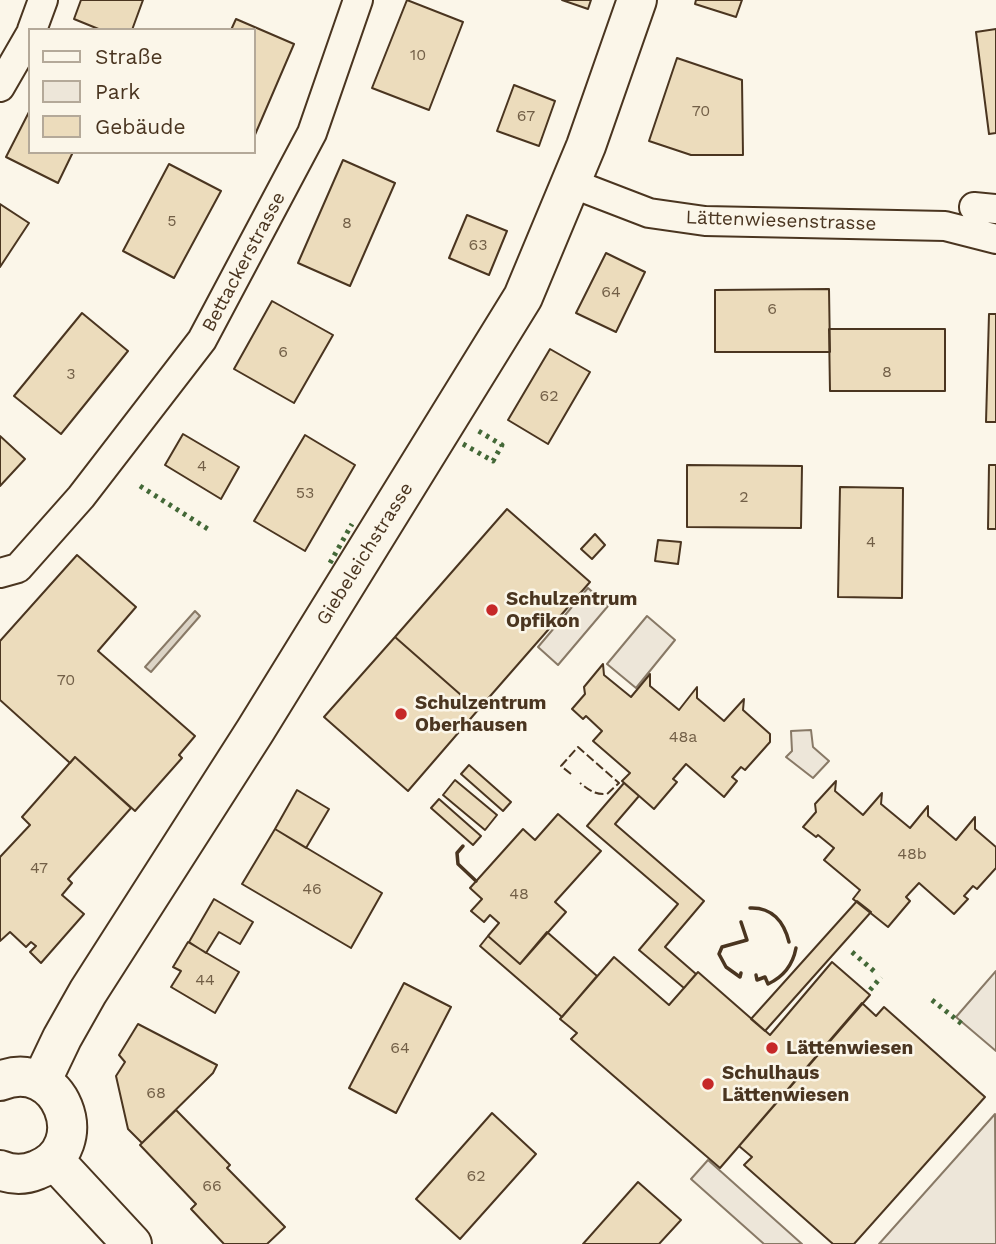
<!DOCTYPE html>
<meta charset="utf-8">
<style>
body{margin:0}
#map{position:relative;width:996px;height:1244px;overflow:hidden;background:#fbf6e9;font-family:"Work Sans",sans-serif}
canvas{display:block}
.legend{position:absolute;left:28px;top:28px;width:228px;height:126px;box-sizing:border-box;background:#fbf6e9;border:2px solid #b4a999;margin:0;padding:9px 12px;list-style:none;font-size:21px;color:#4a3520}
.legend li{display:flex;align-items:center;gap:14px;height:35px}
.legend b{width:35px;border:2px solid #b4a999}
</style>
<div id="map">
<canvas width="996" height="1244"></canvas>
<ul class="legend">
<li><b style="height:9px;background:#fbf6e9"></b>Straße</li>
<li><b style="height:19px;background:#ede6d9"></b>Park</li>
<li><b style="height:19px;background:#ecdcbc"></b>Gebäude</li>
</ul>
</div>
<script>
const context = document.querySelector('canvas').getContext('2d');
context.lineJoin = 'round';
function fill(path, color) { context.fillStyle = color; context.fill(path, 'evenodd'); }
function trace(path, color, width, dash) { context.strokeStyle = color; context.lineWidth = width; context.lineCap = dash ? 'butt' : 'round'; context.setLineDash(dash || []); context.stroke(path); }
function label(font, color, halo, rows, align = 'center') {
  context.font = font + ' "Work Sans",sans-serif'; context.lineWidth = 5; context.setLineDash([]); context.textBaseline = 'middle'; context.strokeStyle = halo; context.fillStyle = color; for (const [text, x, y, turn = 0] of rows) {
    context.save(); context.translate(x, y); context.rotate((+turn || 0) * Math.PI / 180); context.textAlign = isNaN(turn) ? turn : align; if (halo) context.strokeText(text, 0, 0); context.fillText(text, 0, 0); context.restore();
  }
}
const green = new Path2D(`
 M588,588L608,606L558,665L538,647Z
 M647,616L675,640L636,688L607,664Z
 M811,730L813,747L829,761L813,778L786,757L792,751L791,731Z
 M996,971V1051L956,1017Z
 M995,1114L996,1244H879Z
 M708,1160L802,1244H764L691,1179Z`);
const water = new Path2D(`
 M195,611L200,616L151,672L145,667Z`);
const building = new Path2D(`
 M81,0H143L132,30H101L74,19Z
 M407,0L463,22L429,110L372,88Z
 M562,0H591L588,9Z
 M696,0H742L736,17L695,4Z
 M236,19L294,44L254,137V30H231Z
 M996,29V133L989,134L976,32Z
 M677,58L742,80L743,155H691L649,141Z
 M514,85L555,101L539,146L497,131Z
 M30,110V152H73L58,183L6,157Z
 M343,160L395,183L350,286L298,263Z
 M169,164L221,191L174,278L123,251Z
 M0,204L29,223L0,267Z
 M467,215L507,231L489,275L449,258Z
 M606,253L645,272L616,332L576,313Z
 M829,289L830,352H715V290Z
 M272,301L333,335L294,403L234,369Z
 M82,313L128,351L61,434L14,396Z
 M989,314H996V422H986Z
 M829,329H945V391H830Z
 M550,349L590,372L548,444L508,420Z
 M183,434L239,467L221,499L165,465Z
 M305,435L355,465L305,551L254,521Z
 M0,436L25,459L0,486Z
 M687,465L802,466L801,528L687,527Z
 M989,465H996V529H988Z
 M840,487L903,488L902,598L838,597Z
 M507,509L590,582L478,710L395,637Z
 M595,534L605,545L592,559L581,549Z
 M658,540L681,542L678,564L655,561Z
 M77,555L136,607L98,651L195,736L179,755L182,758L135,811L75,757L70,763L0,700V641Z
 M395,637L478,710L408,791L324,717Z
 M603,664L604,675L631,697L650,674V686L679,710L697,687V698L724,721L744,699L743,710L770,734V742L745,770L741,767L732,777L737,781L724,797L686,764L673,779L677,782L654,809L622,781L630,773L593,741L602,731L586,716L583,719L572,709L585,694L584,687Z
 M75,757L131,808L68,879L72,883L62,895L84,914L41,963L30,952L36,946L31,942L26,947L10,932L0,941V857L30,825L22,817Z
 M469,765L511,802L503,811L461,774Z
 M455,780L497,815L485,830L443,795Z
 M836,781L835,791L863,815L882,793L881,804L910,828L928,806V816L956,840L975,817V829L996,847V868L977,889L973,886L964,896L968,899L954,914L919,883L906,897L910,901L888,927L853,899L860,890L824,860L834,848L818,835L816,837L803,827L816,812L815,804Z
 M624,783L639,796L615,824L704,901L665,947L696,974L684,988L639,950L678,904L587,826Z
 M297,790L329,809L306,848L275,829Z
 M439,799L481,836L473,845L431,808Z
 M558,814L601,851L555,902L566,912L520,964L488,936L499,923L490,915L484,922L471,911L482,899L470,888L523,829L535,840Z
 M275,829L382,893L351,948L242,884Z
 M214,899L253,922L240,944L219,932L206,953L189,942Z
 M857,901L871,912L765,1031L751,1019Z
 M547,932L597,976L562,1017L480,946L488,936L520,964Z
 M188,942L239,972L215,1013L171,987L181,971L173,967Z
 M614,957L669,1005L698,972L770,1035L832,962L870,995L720,1168L571,1039L577,1033L560,1019Z
 M404,983L451,1007L396,1113L349,1088Z
 M862,1003L876,1016L884,1007L985,1097L854,1244H833L744,1165L752,1157L739,1146Z
 M138,1024L217,1065L213,1073L142,1143L128,1129L116,1076L125,1062L119,1055Z
 M176,1110L230,1165L227,1168L285,1227L267,1244H224L191,1209L196,1204L140,1145Z
 M492,1113L536,1154L460,1239L416,1199Z
 M638,1182L681,1220L659,1244H583Z`);
const street = new Path2D(`
 M32,30L43,0
 M0,87L30,35
 M571,183L649,213L705,221L945,226L996,239
 M974,207L996,209
 M0,573L18,568L81,497L202,340L312,133L358,0`);
const secondary = new Path2D(`
 M0,1081C60,1056 96,1147 37,1170C25,1175 12,1175 0,1170
 M41,1082L62,1038L88,992L255,731L523,297L586,146L637,0
 M54,1160L132,1244`);
const hedge = new Path2D(`
 M463,444L493,461L502,445L475,429
 M140,486L211,531
 M330,563L352,524
 M852,952L875,972
 M870,990L881,977
 M932,1000L962,1024`);
const fence = new Path2D(`
 M571,774L561,766L578,747L619,783L607,794C595,795 589,790 580,783`);
const wall = new Path2D(`
 M463,846L457,853L458,864L476,881
 M750,908C772,907 784,922 789,942
 M741,922L747,940L722,947L719,954L726,967L740,977L741,973
 M756,975L757,980L765,977L768,984C783,977 793,964 796,948`);
const markers = [
 [492,610,7,"#c62828"],
 [401,714,7,"#c62828"],
 [772,1048,7,"#c62828"],
 [708,1084,7,"#c62828"]
];
const numberNames = [
 ["10",418,55],
 ["70",701,111],
 ["67",526,116],
 ["5",172,221],
 ["8",347,223],
 ["63",478,245],
 ["64",611,292],
 ["6",772,309],
 ["6",283,352],
 ["8",887,372],
 ["3",71,374],
 ["62",549,396],
 ["4",202,466],
 ["53",305,493],
 ["2",744,497],
 ["4",871,542],
 ["70",66,680],
 ["48a",683,737],
 ["48b",912,854],
 ["47",39,868],
 ["46",312,889],
 ["48",519,894],
 ["44",205,980],
 ["64",400,1048],
 ["68",156,1093],
 ["62",476,1176],
 ["66",212,1186]
];
const streetNames = [
 ["Lättenwiesenstrasse",781,221,2],
 ["Bettackerstrasse",244,262,-62],
 ["Giebeleichstrasse",365,554,-58]
];
const poiNames = [
 ["Schulzentrum",506,599],
 ["Opfikon",506,621],
 ["Schulzentrum",415,703],
 ["Oberhausen",415,725],
 ["Lättenwiesen",786,1048],
 ["Schulhaus",722,1073],
 ["Lättenwiesen",722,1095]
];
fill(green, '#ede6d9');
trace(green, '#887966', 2);
fill(water, '#dcd4c6');
trace(water, '#887966', 2);
fill(building, '#ecdcbc');
trace(building, '#4a3520', 2);
trace(street, '#4a3520', 32);
trace(secondary, '#4a3520', 42);
trace(street, '#fbf6e9', 28);
trace(secondary, '#fbf6e9', 38);
trace(hedge, '#436837', 5, [3.5, 5]);
trace(fence, '#4a3520', 2, [9, 3.5]);
trace(wall, '#4a3520', 3.5);
for (const [x, y, r, color] of markers) { const dot = new Path2D(); dot.arc(x, y, r, 0, 2 * Math.PI); context.fillStyle = color; context.fill(dot); trace(dot, '#fbf6e9', 2.5); }
label('16px', '#725f47', null, numberNames);
label('19px', '#4a3520', '#fbf6e9', streetNames);
label('bold 19px', '#4a3520', '#fbf6e9', poiNames, 'left');
</script>
